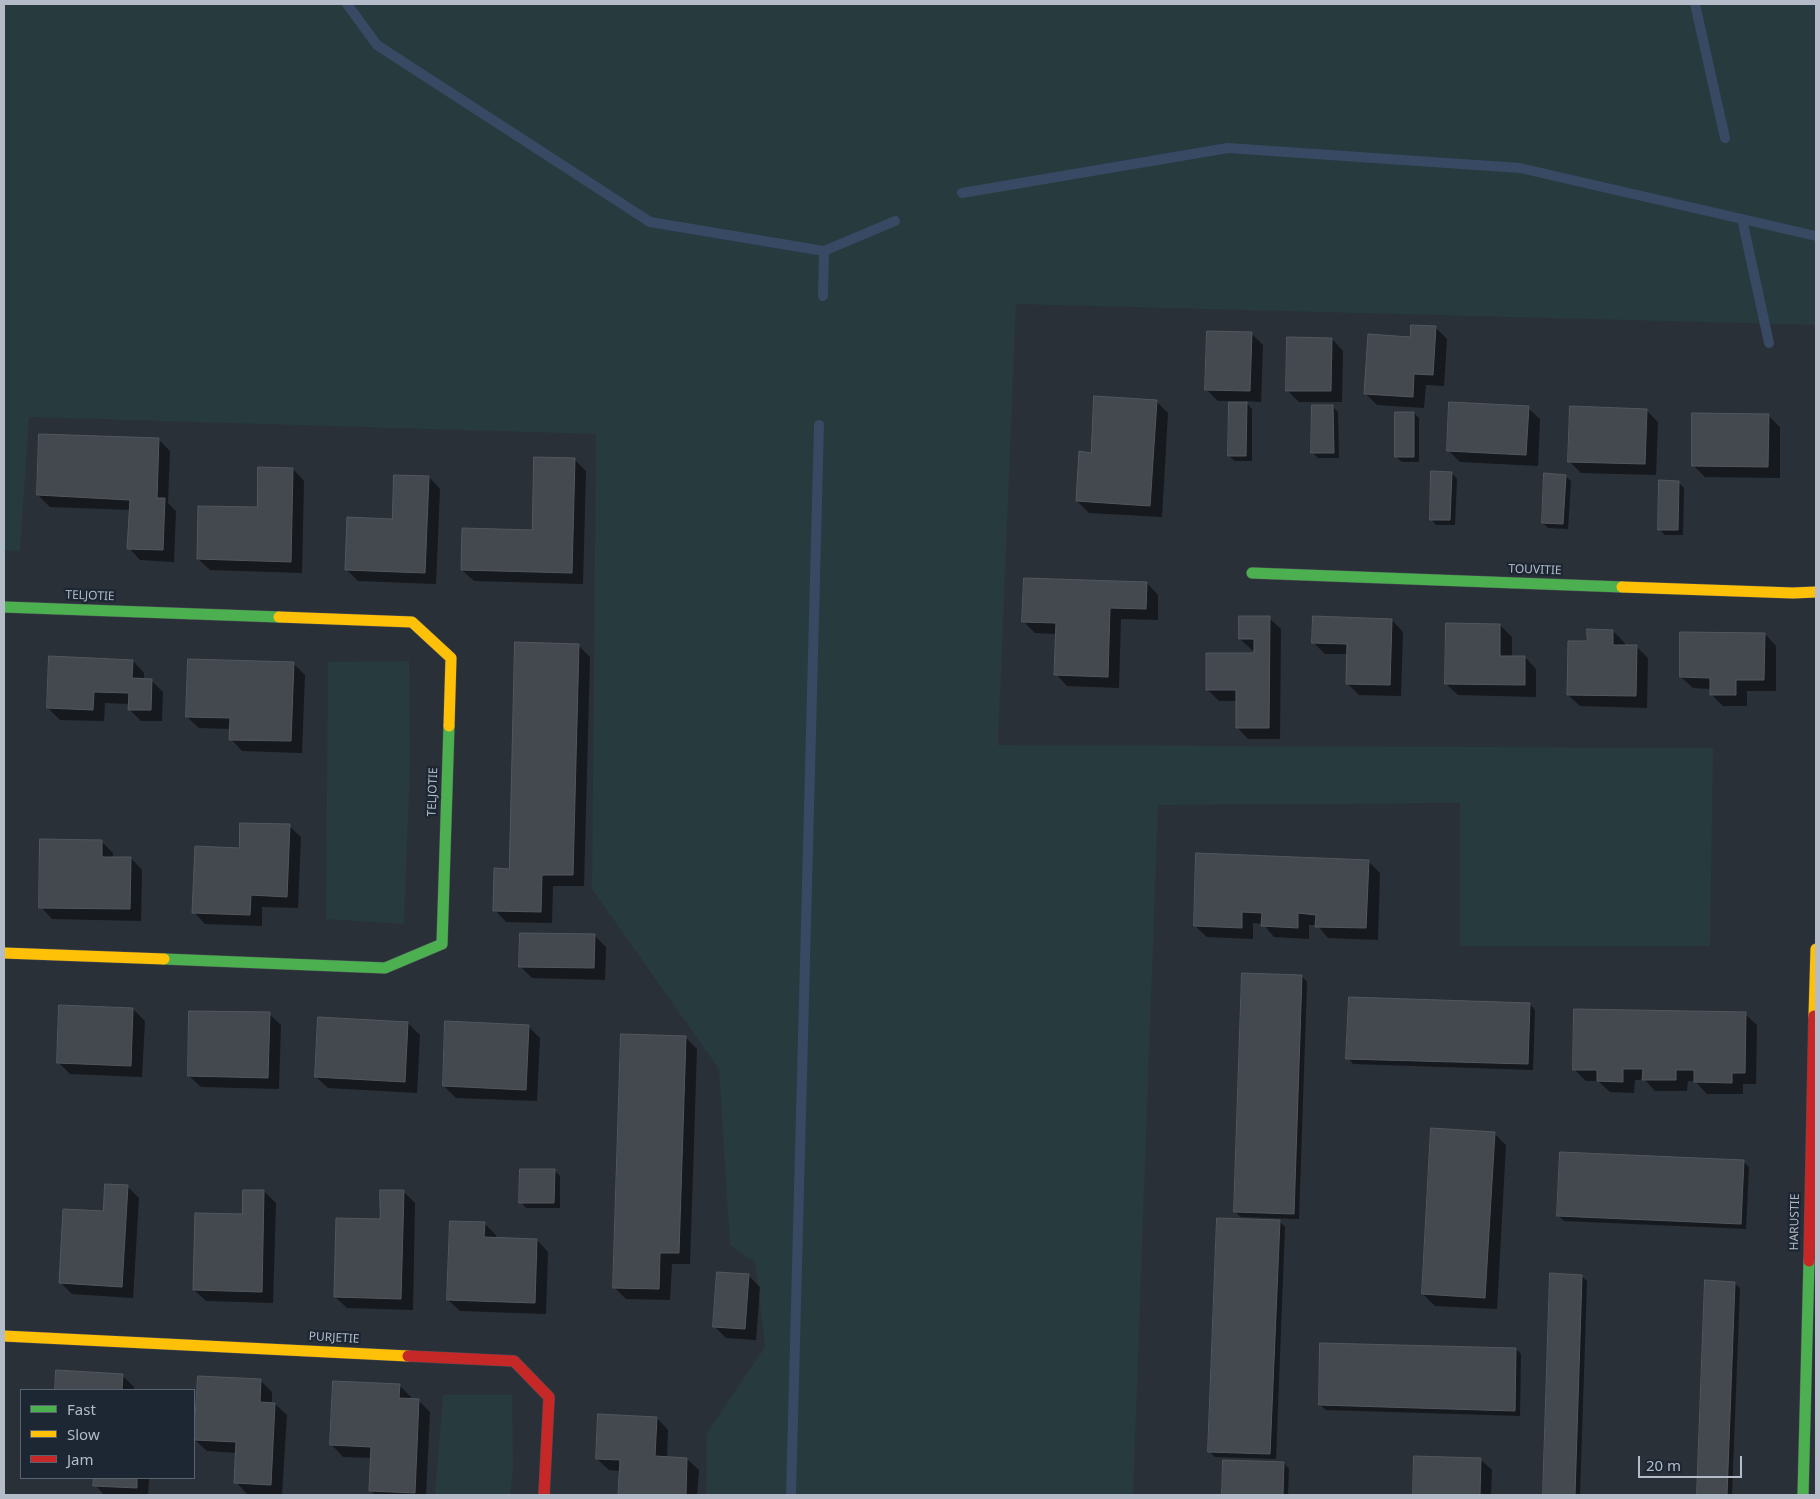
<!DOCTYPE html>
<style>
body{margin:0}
#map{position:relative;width:1820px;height:1499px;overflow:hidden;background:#2a3038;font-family:"Noto Sans",sans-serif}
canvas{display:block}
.frame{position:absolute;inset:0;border:5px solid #b4bcc9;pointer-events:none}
.legend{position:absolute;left:20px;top:1389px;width:175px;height:90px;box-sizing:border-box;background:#1d2633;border:1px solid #59626f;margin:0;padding:6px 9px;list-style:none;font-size:15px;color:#b4bcc9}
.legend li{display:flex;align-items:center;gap:10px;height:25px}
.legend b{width:25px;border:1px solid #59626f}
.scale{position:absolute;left:1638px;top:1456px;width:104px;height:22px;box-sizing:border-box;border:2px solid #b4bcc9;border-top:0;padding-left:6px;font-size:15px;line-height:18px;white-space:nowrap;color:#b4bcc9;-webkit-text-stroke:4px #1d2633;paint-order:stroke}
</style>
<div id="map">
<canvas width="1820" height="1499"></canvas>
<div class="frame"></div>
<ul class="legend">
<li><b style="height:6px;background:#4caf50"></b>Fast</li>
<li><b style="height:6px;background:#ffc107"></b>Slow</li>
<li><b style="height:6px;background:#c62828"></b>Jam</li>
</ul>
<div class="scale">20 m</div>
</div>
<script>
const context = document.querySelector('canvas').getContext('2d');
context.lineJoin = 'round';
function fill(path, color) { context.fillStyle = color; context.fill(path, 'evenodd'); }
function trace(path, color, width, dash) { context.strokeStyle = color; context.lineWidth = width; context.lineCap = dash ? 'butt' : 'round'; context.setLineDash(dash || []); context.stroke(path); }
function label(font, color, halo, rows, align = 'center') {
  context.font = font + ' "Noto Sans",sans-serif'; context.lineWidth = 4.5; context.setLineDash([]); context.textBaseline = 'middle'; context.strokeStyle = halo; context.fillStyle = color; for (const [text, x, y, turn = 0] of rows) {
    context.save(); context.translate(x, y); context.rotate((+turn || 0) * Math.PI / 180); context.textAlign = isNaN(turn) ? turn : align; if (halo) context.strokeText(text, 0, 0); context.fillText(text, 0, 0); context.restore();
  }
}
const green = new Path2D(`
 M4,4H1816V325L1016,304L998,745L1713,748L1710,946H1460V803L1158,805L1133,1495H706L707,1433L765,1347L755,1262L730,1245L719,1069L592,889L596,434L29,417L20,551L4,550Z
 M409,661L410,763L404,924L326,919L328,662Z
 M443,1395H512L513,1469L510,1495H435Z`);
const shadow = new Path2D(`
 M1436,328L1447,339L1444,386L1426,385L1424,408L1377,405L1366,394L1411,338Z
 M1251,333L1263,345L1261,402L1245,401L1252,409V461H1235L1229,456L1230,401H1218L1206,389Z
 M1332,339L1343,351L1342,402H1299L1287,390Z
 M1156,401L1168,413L1162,517L1089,513L1077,501L1092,454Z
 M1332,406L1338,412L1339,458H1318L1312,452Z
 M1528,408L1540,419L1538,466L1460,462L1448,450Z
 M1646,410L1658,422L1656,475L1581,473L1569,461Z
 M1414,413L1419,418V462H1402L1396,457Z
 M1768,415L1780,427V478L1705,477L1693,465Z
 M158,439L170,451L168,503L176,511L174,562L140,560L129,548L130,510L50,507L38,495Z
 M575,460L586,471L583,584L474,581L462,570L533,531Z
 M293,469L304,481L302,573L210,570L198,559L258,508Z
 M1452,473L1457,479L1455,525H1436L1431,519Z
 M1565,476L1571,481L1568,529L1548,528L1543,523Z
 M429,477L440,489L436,584L358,581L346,569L394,520Z
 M1678,482L1684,488L1683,535H1665L1660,530Z
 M1147,583L1158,595V620L1121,619L1119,688L1067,686L1056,674L1057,634L1035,633L1024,622Z
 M1269,618L1281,629L1280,739H1248L1237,727V701H1219L1207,689L1255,654V650H1252L1240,639Z
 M1392,620L1403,632L1401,696L1359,695L1347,683L1348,654H1325L1313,642Z
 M1500,625L1512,637V657H1525L1536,669V697L1458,695L1446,684Z
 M1613,631L1625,643V646H1636L1648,658L1647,708L1580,706L1568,695L1588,643Z
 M1765,634L1776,646V691H1747V706H1723L1711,694V689L1693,688L1681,677Z
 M578,645L590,657L584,886H553L552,923L506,922L495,910L510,870Z
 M133,661L144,673V680H151L163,692L162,721H141L129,709V704L105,703L104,721L60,720L48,708Z
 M293,663L305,675L302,753L242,751L231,739V729L199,728L187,717Z
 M289,826L301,837L298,908L262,907V926L205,924L194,912L240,849Z
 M101,841L113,853V858H131L142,870L141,921L52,919L41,907Z
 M1368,861L1380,873L1378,940L1328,938L1317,925H1309V939L1274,937L1263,924L1253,923V939L1207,937L1195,926Z
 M594,935L606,947L605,980L532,978L520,966Z
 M1302,976L1307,982L1299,1219L1241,1217L1235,1212Z
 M1530,1004L1535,1010L1533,1070L1353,1064L1348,1058Z
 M133,1009L145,1021L142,1077L70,1074L58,1062Z
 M269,1014L281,1025L279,1089L201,1087L189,1076Z
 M1745,1014L1757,1025L1756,1084H1743V1094H1707L1695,1081H1688L1687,1091H1655L1645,1080H1635L1634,1093L1610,1092L1598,1081H1586L1574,1069Z
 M408,1023L420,1035L417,1093L328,1088L316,1077Z
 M528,1026L540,1038L537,1101L456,1098L444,1086Z
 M685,1037L697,1049L690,1264H672L670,1300L626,1299L614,1287Z
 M1494,1133L1506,1145L1497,1309L1435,1306L1423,1294Z
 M1743,1161L1749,1167L1746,1229L1564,1221L1559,1216Z
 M554,1170L560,1176V1208H526L521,1202Z
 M127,1186L139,1198L133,1298L72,1294L60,1282Z
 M264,1191L276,1203L273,1303L206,1301L194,1290L243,1215Z
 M403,1191L415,1203L413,1310L347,1308L335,1297L381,1220Z
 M1279,1221L1285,1227L1276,1459L1215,1457L1209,1451Z
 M484,1223L496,1235V1239L537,1240L548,1252L546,1314L460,1311L448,1300Z
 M748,1275L760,1287L756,1340L726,1338L714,1326Z
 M1551,1275L1581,1276L1587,1281L1580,1495H1544Z
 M1706,1282L1734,1283L1740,1288L1732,1495H1698Z
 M1516,1349L1521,1354L1520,1416L1326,1410L1320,1405Z
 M57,1371L122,1375L134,1387V1390H56Z
 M260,1380L272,1392V1404H275L287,1415L282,1495L247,1494L236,1482L237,1453L207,1451L195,1440Z
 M399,1385L411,1397V1400H418L430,1412L426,1495H375L371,1491L372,1458L343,1457L332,1445Z
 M657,1418L668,1430L667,1458L687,1459L699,1470L697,1495H619L620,1471L609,1470L597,1459Z
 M1415,1457L1480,1459L1492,1470L1491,1495H1414Z
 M1224,1461L1284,1463L1289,1469L1288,1495H1223Z
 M95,1478H149L148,1495H104L95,1485Z`);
const stream = new Path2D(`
 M347,4L377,45L650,222L824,251L895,221
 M1695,4L1725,138
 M962,193L1228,148L1520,168L1816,236
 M1742,219L1769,343
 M823,296L824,251
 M791,1495L819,425`);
const building = new Path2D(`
 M1411,325L1436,326L1433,375L1414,374L1413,397L1364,394L1368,334L1410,337Z
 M1207,331L1252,332L1250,391L1205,390Z
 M1287,337L1332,338L1331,391H1286Z
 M1094,396L1157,400L1150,506L1076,501L1079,451L1091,453Z
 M1229,402H1247L1246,456H1228Z
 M1449,402L1529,406L1526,455L1447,451Z
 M1312,405H1333L1334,453H1311Z
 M1570,406L1647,409L1645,464L1568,462Z
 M1395,412H1414V457H1395Z
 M1692,413L1769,414L1768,467L1692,466Z
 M39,434L159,438L157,498H165L163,550L127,549L130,500L37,495Z
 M534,457L575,458L572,573L461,570L462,528L532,530Z
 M258,467L293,468L291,562L197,559L198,506L257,507Z
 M1431,471L1452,472L1450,520H1430Z
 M1544,473L1566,475L1563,524L1542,523Z
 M394,475L429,476L425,573L345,570L347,517L392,519Z
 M1659,480L1679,481L1678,530H1658Z
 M1024,578L1147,582L1146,609L1110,608L1108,677L1054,675L1056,623L1022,622Z
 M1239,616H1270L1269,728H1236V690H1206V653H1254V639H1239Z
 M1313,616L1392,619L1390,685L1346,684L1347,644L1312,643Z
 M1446,623L1500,624V656H1525V685L1445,684Z
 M1587,629L1613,630V645H1637L1636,696L1567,695L1568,641H1587Z
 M1680,632L1765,633L1764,680H1736V695H1710V678L1680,677Z
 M515,642L579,644L573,875H542L541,912L493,911L494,868L509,869Z
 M49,656L133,660L132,678L152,679L151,710H128L129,693L94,692L93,710L47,708Z
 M188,659L294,662L291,741L229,740L230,718L186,717Z
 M240,823L290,824L287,897L251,895L250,915L192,913L195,846L239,848Z
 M40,839L102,840V857H131L130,909L39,908Z
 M1196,853L1369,860L1366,928L1315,927L1316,915L1298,913V928L1261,926L1262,913L1242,912V928L1194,926Z
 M520,933L595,934L594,968L519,967Z
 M1242,973L1302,975L1294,1214L1234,1212Z
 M1349,997L1530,1003L1528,1064L1346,1059Z
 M59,1005L133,1008L131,1066L57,1063Z
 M1574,1009L1746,1012L1745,1073H1732V1083L1694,1082V1070H1676V1080H1642L1643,1069H1623V1082L1597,1081V1070H1573Z
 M189,1011L270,1012L268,1078L188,1076Z
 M318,1017L408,1022L405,1082L315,1077Z
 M445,1021L529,1025L526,1090L443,1086Z
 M621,1034L686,1036L679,1253H660L659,1289L613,1288Z
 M1431,1128L1495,1132L1485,1298L1422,1294Z
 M1560,1152L1744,1160L1741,1224L1557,1216Z
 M520,1169H555L554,1203H519Z
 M105,1184L128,1185L122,1287L59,1283L63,1209L103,1211Z
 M243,1190H264L262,1292L193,1290L195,1213L242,1214Z
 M380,1190H404L401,1299L334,1297L336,1218L380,1219Z
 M1217,1218L1280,1220L1270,1454L1208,1452Z
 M450,1221L485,1222L484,1237L537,1239L535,1303L447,1300Z
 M717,1272L749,1274L745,1329L713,1327Z
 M1550,1273L1582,1275L1575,1495H1543Z
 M1705,1280L1735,1282L1727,1495H1697Z
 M1320,1343L1516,1348L1515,1411L1319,1405Z
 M56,1370L123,1374L122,1390H55Z
 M198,1376L261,1379L260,1402L275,1403L271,1485L234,1483L236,1442L194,1440Z
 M333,1381L400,1384L399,1398L419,1399L415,1493L369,1491L371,1447L330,1445Z
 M598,1414L657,1417L655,1456L687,1458L686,1495H618L620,1460L596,1459Z
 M1414,1456L1481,1458L1480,1495H1413Z
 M1223,1460L1284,1462L1283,1495H1222Z
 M94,1478H137V1488L93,1486Z`);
const fast = new Path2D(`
 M1252,573L1622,587
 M4,607L279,617
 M164,959L385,968L442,944L449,726
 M1803,1495L1809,1261`);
const slow = new Path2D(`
 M1622,587L1793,593L1816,592
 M279,617L412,622L451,658L449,726
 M4,953L164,959
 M1814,1016L1816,949
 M4,1336L408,1356`);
const jam = new Path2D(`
 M1809,1261L1814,1016
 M408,1356L514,1361L549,1397L544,1495`);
const streetNames = [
 ["TOUVITIE",1535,570,2],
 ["TELJOTIE",90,596,2],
 ["TELJOTIE",433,792,-88],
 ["HARUSTIE",1795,1222,-89],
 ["PURJETIE",334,1338,3]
];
fill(green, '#273a3e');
fill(shadow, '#0007');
trace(stream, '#384963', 10);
fill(building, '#444950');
trace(building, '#52575f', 1);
trace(fast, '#484c53', 12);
trace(slow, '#484c53', 12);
trace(jam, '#484c53', 12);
trace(fast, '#4caf50', 11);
trace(slow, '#ffc107', 11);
trace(jam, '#c62828', 11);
label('12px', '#b4bcc9', '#1d2633', streetNames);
</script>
